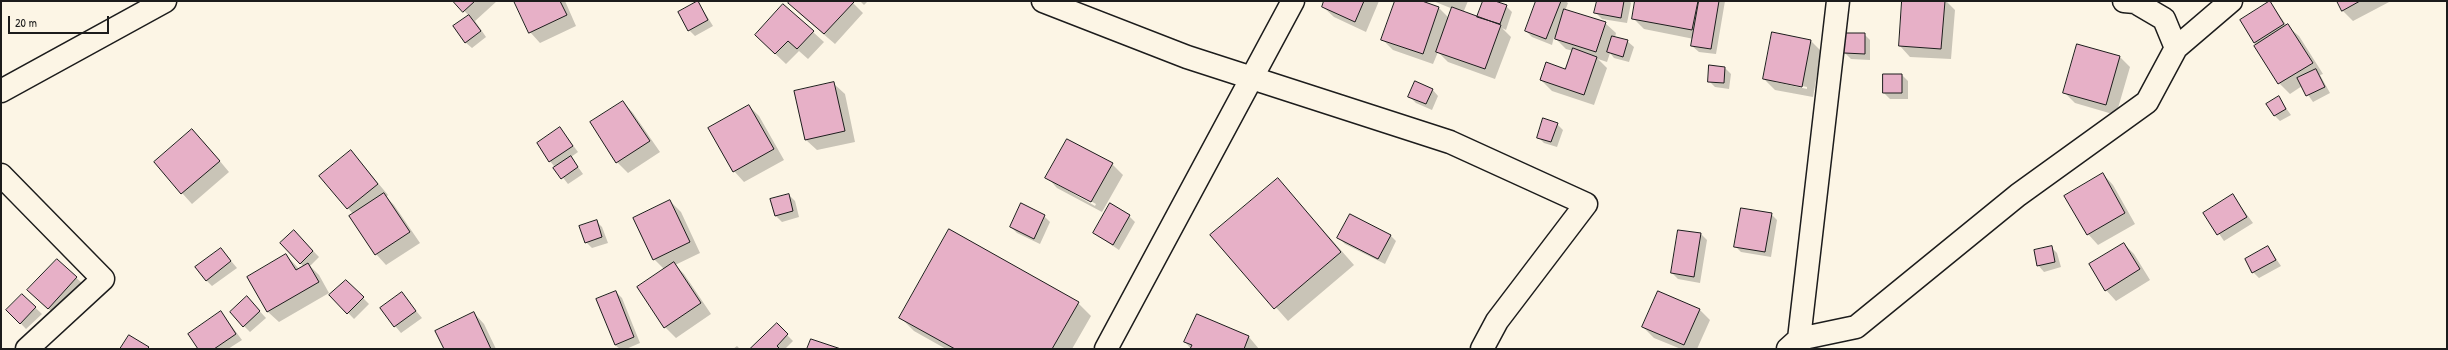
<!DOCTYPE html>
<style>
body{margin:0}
#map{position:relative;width:2448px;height:350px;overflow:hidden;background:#fcf5e5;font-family:"Patrick Hand",sans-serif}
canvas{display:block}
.frame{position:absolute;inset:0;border:2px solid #1c1c1c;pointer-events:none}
.scale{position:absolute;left:8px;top:16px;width:101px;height:18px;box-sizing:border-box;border:2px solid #1c1c1c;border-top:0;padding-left:5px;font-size:12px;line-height:14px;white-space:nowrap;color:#1c1c1c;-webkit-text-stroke:3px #fcf5e5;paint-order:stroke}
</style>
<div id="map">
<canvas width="2448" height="350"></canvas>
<div class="frame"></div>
<div class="scale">20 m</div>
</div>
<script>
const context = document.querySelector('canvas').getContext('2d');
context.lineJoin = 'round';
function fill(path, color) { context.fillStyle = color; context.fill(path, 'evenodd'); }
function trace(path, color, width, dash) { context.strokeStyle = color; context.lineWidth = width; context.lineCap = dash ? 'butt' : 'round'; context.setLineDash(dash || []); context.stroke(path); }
const shadow = new Path2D(`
 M455,1H497L475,21L486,37L472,48L465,42L469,16Z
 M515,1H565L576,26L540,43L530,32Z
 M792,1H851L863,13L835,44L800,14L790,3Z
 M860,1H868L864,5Z
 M1326,1H1379L1366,32L1334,17L1323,7Z
 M1396,1H1419L1439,8L1449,18L1453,9L1433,1H1468L1463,13L1481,19L1484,1L1506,6L1512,12L1506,30L1502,28L1511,37L1495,79L1448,62L1438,52L1433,64L1393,50L1383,40Z
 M1537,1H1565L1568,3L1565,11L1605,23L1616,33L1615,37L1627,41L1634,47L1629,62L1614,58L1610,53L1607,62L1598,59L1607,68L1594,105L1552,91L1541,80L1566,70L1573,51L1566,49L1554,37L1552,45L1532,37L1526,31Z
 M1598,1H1629L1631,3L1627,23L1602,19L1596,13Z
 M1636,1H1725L1716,54L1699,52L1692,46L1694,39L1644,29L1633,18Z
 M1903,1H1946L1955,10L1951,59L1910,57L1900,46Z
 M2338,1H2391L2353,21L2342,10Z
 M698,2L713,26L695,36L689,30Z
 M2270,2L2287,26L2299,36L2323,74L2320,75L2330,93L2313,102L2302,86L2290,94L2279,83L2241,21Z
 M813,32L824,42L808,59L799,51L786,64L767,46Z
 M1845,34H1864L1870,40V60L1851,59L1845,53Z
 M1811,41L1821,51L1813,97L1775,90L1764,79ZM1775,80L1807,87V89L1775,82Z
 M2119,56L2130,67L2116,115L2075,103L2064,92Z
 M1725,68L1731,74L1729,89L1715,87L1709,81Z
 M1902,75L1908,81V99H1890L1884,93Z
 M834,84L845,94L855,142L817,150L806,140Z
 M1432,89L1438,96L1432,110L1416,103L1410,97Z
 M2278,97L2291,115L2280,121L2274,115Z
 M623,102L633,113L660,152L628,173L617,162Z
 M749,106L759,116L784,160L744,182L734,171Z
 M1557,124L1563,130L1557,147L1544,143L1538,137Z
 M560,128L578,152L571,157L583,174L568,184L550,161Z
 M203,141L229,172L192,204L182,193Z
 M351,151L388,195L386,197L394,205L420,243L386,265L376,254L353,214L321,176Z
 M1112,164L1123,175L1102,212L1057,188L1047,177ZM1058,183L1096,204L1095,206L1058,185Z
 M2103,174L2113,185L2135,224L2098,245L2088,234Z
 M1278,179L1354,265L1288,321L1212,235Z
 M789,195L795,201L799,217L782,222L775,215Z
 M2233,196L2253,223L2224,241L2205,213Z
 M670,201L681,212L700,253L675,265L684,274L711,314L676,338L665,327V270L654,259Z
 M1771,214L1777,220L1771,257L1741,252L1735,246Z
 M1044,216L1050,222L1040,244L1017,233L1011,227Z
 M1129,216L1135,222L1119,250L1094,233Z
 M596,221L602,227L608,243L592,248L586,242Z
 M294,231L319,257L310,266L319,275L329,293L279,322L268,312L248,277L286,255L299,269L304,267L300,263Z
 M1701,234L1707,240L1700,283L1678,279L1672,273Z
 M1390,235L1396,241L1385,264L1345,244L1339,238Z
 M2124,244L2134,254L2150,280L2116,301L2106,290Z
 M2051,247L2057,253L2061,267L2044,272L2038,265Z
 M2268,247L2281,266L2259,278L2253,272Z
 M221,249L237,268L212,286L206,280Z
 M57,260L83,284L54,314L35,296Z
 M346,281L369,304L354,319L331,295Z
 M616,292L622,298L640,343L626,349H620L615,345Z
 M402,294L422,318L401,333L381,309Z
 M22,295L42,314L26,329L8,310Z
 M1078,303L1091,316L1072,349H946L914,331L901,318Z
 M253,304L266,318L250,332L244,326Z
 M1699,309L1710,320L1697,349H1681L1654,338L1643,327Z
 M221,312L242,340L228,349H199Z
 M474,313L484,324L496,349H445Z
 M1198,315L1249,337L1259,349H1191L1185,342Z
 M777,325L793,341L785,349H752Z
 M737,346L740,349H733Z`);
const building = new Path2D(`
 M453,1H475L463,12Z
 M514,1H560L567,15L529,33Z
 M698,1L708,20L688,31L678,12Z
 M790,1H853L854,2L824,34L788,3Z
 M1324,1H1364L1355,22L1322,7Z
 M1395,1H1422L1439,7L1423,54L1381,40Z
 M1483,1H1495L1507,5L1500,24L1477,17Z
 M1536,1H1561L1546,39L1525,31Z
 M1597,1H1624L1621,18L1594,13Z
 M1635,1H1698L1692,30L1632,19Z
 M1699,1H1719L1711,49L1691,46Z
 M1902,1H1945L1941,49L1899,46Z
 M2270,1L2284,24L2254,43L2240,20Z
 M2337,1H2360L2342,11Z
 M783,4L814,31L797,49L788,41L775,54L755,35Z
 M1452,7L1501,25L1485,69L1436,52Z
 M1564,9L1606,22L1596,52L1555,39Z
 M469,15L481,31L465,43L453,26Z
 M2288,24L2313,63L2278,84L2254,46Z
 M1772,32L1811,40L1802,87L1763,79Z
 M1844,33H1865V54L1844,53Z
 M1612,36L1628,40L1623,57L1607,52Z
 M2077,44L2120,56L2106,105L2063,93Z
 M1573,48L1597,57L1584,95L1540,80L1546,62L1565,69Z
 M1709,65L1725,67L1724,83L1708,82Z
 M2316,69L2325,87L2306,96L2297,78Z
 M1883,74H1902V93H1883Z
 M1415,81L1433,89L1426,104L1408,97Z
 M834,82L845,131L805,140L794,91Z
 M2279,96L2286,109L2274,116L2266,104Z
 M623,101L650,141L616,163L590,122Z
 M749,105L774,149L733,172L708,128Z
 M1543,118L1558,123L1551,142L1537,138Z
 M560,127L573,146L549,162L537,143Z
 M192,129L220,161L181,194L154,162Z
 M1067,139L1113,163L1091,202L1045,178Z
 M351,150L378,184L347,209L319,176Z
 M571,156L578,167L561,179L553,168Z
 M2103,173L2125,213L2087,235L2064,196Z
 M1278,178L1341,252L1274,309L1210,235Z
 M384,193L410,232L375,255L349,216Z
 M789,194L793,211L775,216L770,199Z
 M2233,194L2247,217L2217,235L2203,213Z
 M670,200L690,242L653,260L633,218Z
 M1021,203L1045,215L1034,239L1010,227Z
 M1110,203L1130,215L1113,245L1093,233Z
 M1741,208L1772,213L1765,252L1734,247Z
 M1350,214L1391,235L1378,259L1337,238Z
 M597,220L602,237L585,243L579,226Z
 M949,229L1079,302L1052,349H955L899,318Z
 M294,230L313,251L300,264L280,243Z
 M1678,230L1701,233L1694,277L1671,273Z
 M2124,243L2140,269L2105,291L2089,264Z
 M2052,246L2055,262L2037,266L2034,250Z
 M2268,246L2276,260L2252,273L2245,259Z
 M221,248L231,261L206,281L195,267Z
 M286,254L296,270L308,263L319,282L267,312L247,277Z
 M57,259L77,277L48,309L27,290Z
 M674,262L701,303L664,328L637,287Z
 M346,280L364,297L347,314L329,295Z
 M616,291L634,337L615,345L596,299Z
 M1658,291L1700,309L1684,345L1642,327Z
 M402,292L416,311L394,327L380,308Z
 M22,294L36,307L20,324L6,310Z
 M247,296L260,311L243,327L230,312Z
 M221,311L236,334L214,349H198L188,334Z
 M474,312L491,349H444L435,331Z
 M1197,314L1249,336L1244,349H1190L1192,345L1184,342Z
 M777,323L788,334L777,346L780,349H750Z
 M129,335L149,347L147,349H120Z
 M811,339L841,349H807Z`);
const minor = new Path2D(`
 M1043,1L1187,57L1450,142L1586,204L1497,321L1482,349
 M2124,1L2135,2L2164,19L2176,48
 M1,91L165,1
 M1,175L103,279L27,349
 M1799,339L1856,327L2018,195L2147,102L2176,48L2231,1
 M1106,349L1293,1
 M1788,349L1799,339L1838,1`);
fill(shadow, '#0003');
fill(building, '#e7b0c7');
trace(building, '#1c1c1c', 1);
trace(minor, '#1c1c1c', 25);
trace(minor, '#fcf5e5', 22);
</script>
